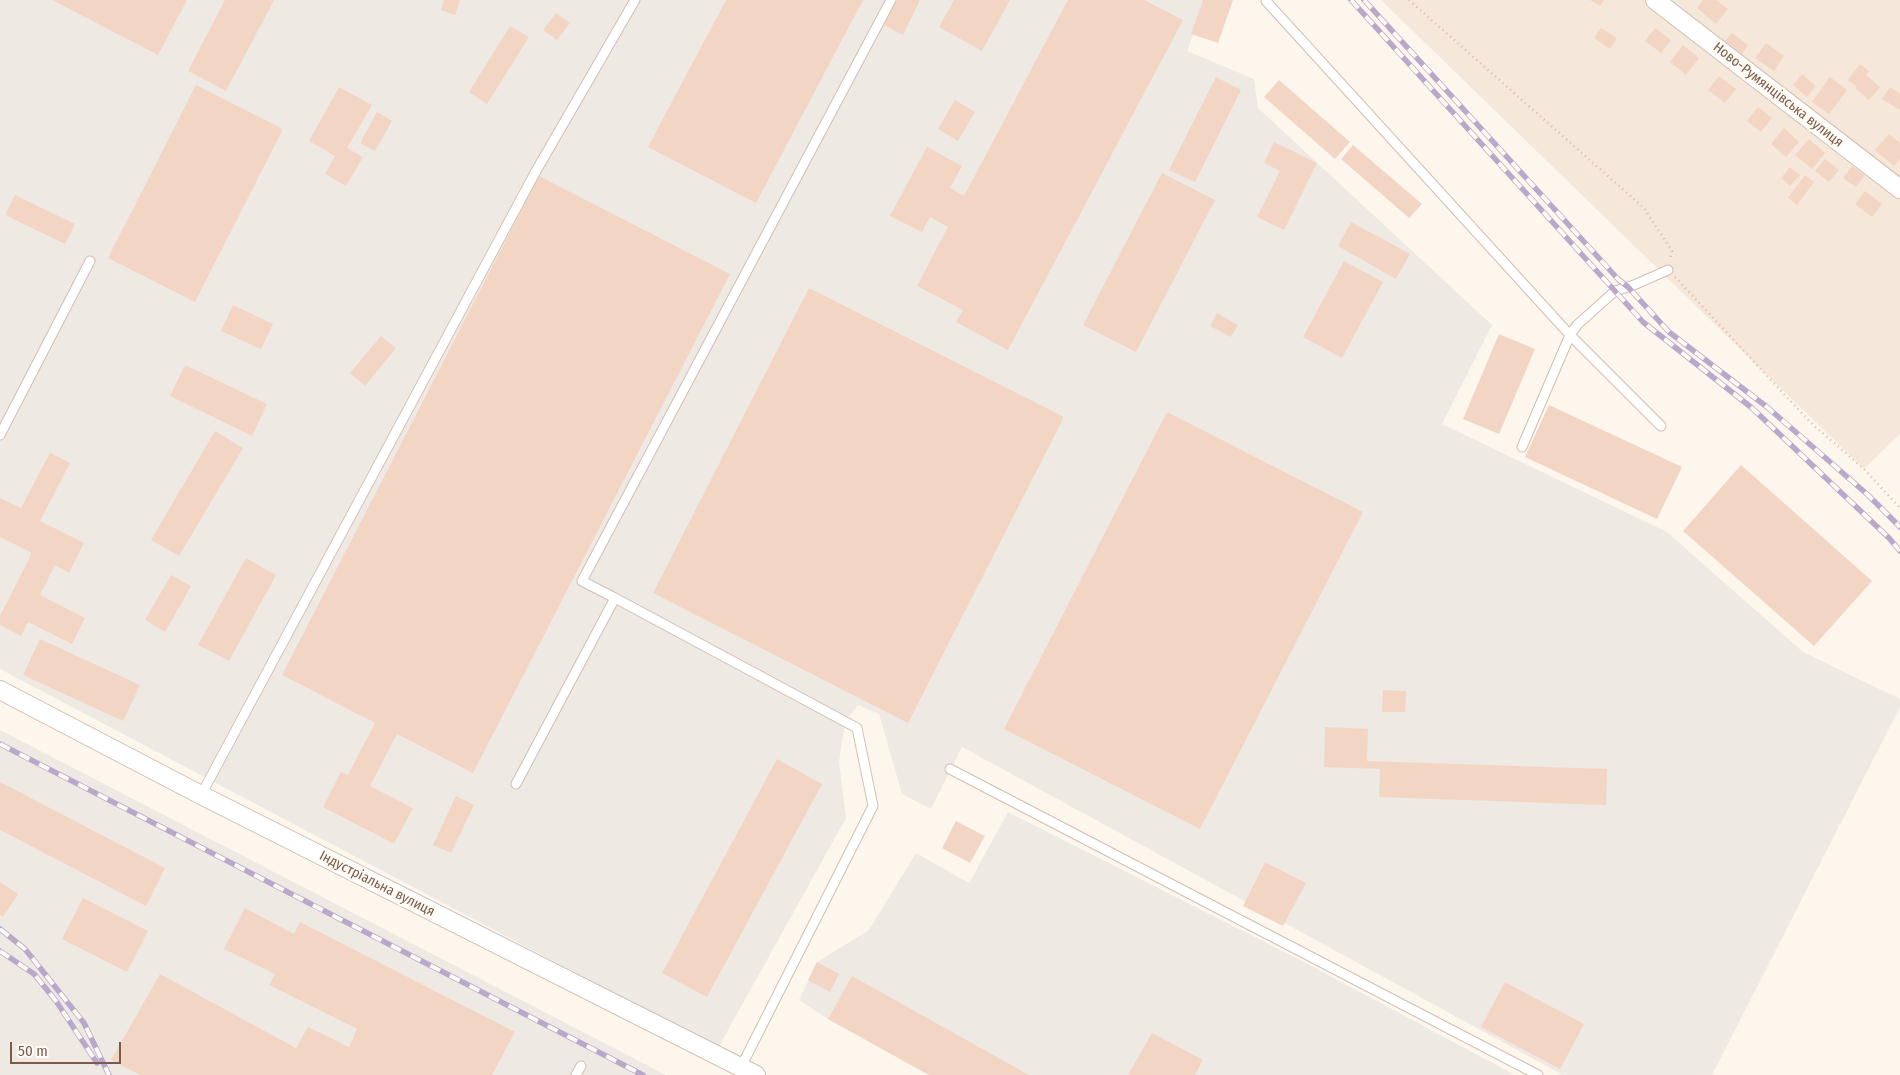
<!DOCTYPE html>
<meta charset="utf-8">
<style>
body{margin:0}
#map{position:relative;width:1900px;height:1075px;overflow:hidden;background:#fdf6ec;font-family:"Fira Sans Condensed",sans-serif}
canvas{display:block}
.scale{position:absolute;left:10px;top:1042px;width:111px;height:22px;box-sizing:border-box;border:2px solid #7a5c4d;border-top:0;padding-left:6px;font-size:15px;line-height:18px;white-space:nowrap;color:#7a5c4d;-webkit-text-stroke:4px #fffaf3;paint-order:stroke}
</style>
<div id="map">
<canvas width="1900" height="1075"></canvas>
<div class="scale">50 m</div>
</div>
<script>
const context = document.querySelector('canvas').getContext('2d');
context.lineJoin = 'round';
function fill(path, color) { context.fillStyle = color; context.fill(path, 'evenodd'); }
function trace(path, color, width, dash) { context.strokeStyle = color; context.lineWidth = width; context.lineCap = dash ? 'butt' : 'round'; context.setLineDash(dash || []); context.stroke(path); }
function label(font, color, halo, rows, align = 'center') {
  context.font = font + ' "Fira Sans Condensed",sans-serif'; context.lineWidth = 5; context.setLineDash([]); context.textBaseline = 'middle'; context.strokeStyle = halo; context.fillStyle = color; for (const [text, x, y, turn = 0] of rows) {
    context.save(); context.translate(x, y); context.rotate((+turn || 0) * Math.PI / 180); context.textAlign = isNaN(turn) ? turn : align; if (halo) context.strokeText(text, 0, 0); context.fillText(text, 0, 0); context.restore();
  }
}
const residential = new Path2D(`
 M1381,0H1900V434L1864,469Z`);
const industrial = new Path2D(`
 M0,0H1206L1187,51L1254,79L1258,108L1492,325L1442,424L1667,532L1803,652L1900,699V707L1712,1075H1563L962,747L931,809L902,794L879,714L858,705L845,721L839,762L846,818L718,1048L0,669Z
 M0,730L666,1075H0Z
 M1008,812L1302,961L1515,1075H929L828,1019L799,1000L817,962L869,930L916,853L969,883Z`);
const building = new Path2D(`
 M52,0H187L158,55Z
 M225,0H274L226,91L188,71Z
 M444,0H460L455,15L441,10Z
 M726,0H863L756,203L648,147Z
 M897,0H920L903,35L884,25Z
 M954,0H1010L982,51L939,27Z
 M1068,0H1144L1183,20L1008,350L956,322L963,310L917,286L948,227L930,217L922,232L890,216L927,147L962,166L950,188L964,196Z
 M1203,0H1233L1218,43L1191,34Z
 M1590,0H1604L1600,6Z
 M1703,0H1716L1728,9L1716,24L1697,8Z
 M556,13L570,23L557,40L543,30Z
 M510,26L529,37L487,104L469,92Z
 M1601,28L1617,38L1610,49L1594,38Z
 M1655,28L1671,40L1661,53L1645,41Z
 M1732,33L1748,45L1742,54L1725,41Z
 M1766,43L1784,56L1774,71L1755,58Z
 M1683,45L1699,58L1686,75L1670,62Z
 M1860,64L1869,71L1866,75L1880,87L1869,100L1855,88L1857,87L1848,80Z
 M1802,74L1816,86L1807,97L1793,85Z
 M1719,76L1736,89L1725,103L1708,90Z
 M1216,77L1241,90L1195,182L1169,170Z
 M1830,77L1847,90L1829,114L1812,102Z
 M1279,80L1350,142L1335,159L1264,97Z
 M196,85L283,129L195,302L108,258Z
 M339,87L372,105L347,148L363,157L346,186L325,174L335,156L309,141Z
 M1890,87L1900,94V110L1882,99Z
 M955,100L975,112L958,141L938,129Z
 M1758,107L1772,118L1761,132L1747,121Z
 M377,112L392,121L375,151L360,143Z
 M1784,128L1799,142L1786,157L1771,144Z
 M1889,134L1900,143V159L1894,166L1875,150Z
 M1809,139L1825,153L1812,169L1795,155Z
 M1274,142L1317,163L1284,230L1257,217L1280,171L1264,163Z
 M1353,145L1422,204L1409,218L1341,159Z
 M1825,159L1839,170L1829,182L1815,171Z
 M1852,166L1865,175L1856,187L1843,178Z
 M1790,167L1800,175L1790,186L1781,178Z
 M1162,173L1215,200L1136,352L1083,325Z
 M1805,175L1814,182L1797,205L1788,198Z
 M539,176L730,274L473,773L397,734L370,786L413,808L394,844L323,807L341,772L348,775L375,723L282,675Z
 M1865,191L1882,204L1872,217L1855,204Z
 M15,195L75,224L65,244L5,215Z
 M1351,222L1410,254L1396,279L1338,246Z
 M1344,261L1383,282L1342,358L1303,337Z
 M809,288L1064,417L908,723L653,593Z
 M233,305L273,324L261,349L221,331Z
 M1217,313L1238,325L1231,337L1210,326Z
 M1499,334L1535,349L1499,434L1463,419Z
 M381,336L396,348L365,386L350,373Z
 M185,365L267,404L252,436L170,396Z
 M1549,405L1682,467L1657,519L1525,457Z
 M1167,412L1363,512L1200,829L1004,729Z
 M215,431L243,448L179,556L151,540Z
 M50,453L70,463L40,521L84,543L69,573L55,565L40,595L85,618L72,644L28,622L21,636L0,625V616L32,553L0,537V498L21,508Z
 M1741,465L1872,581L1814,646L1683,531Z
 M246,558L276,575L229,661L198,645Z
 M171,575L191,586L165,632L145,620Z
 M40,639L140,685L123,721L23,675Z
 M1383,690L1406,691L1405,712H1382Z
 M1325,727L1368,729L1367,761L1607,769L1606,805L1379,797L1380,769L1324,767Z
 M777,759L822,784L707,997L662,973Z
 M0,782L165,868L146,906L0,830Z
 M456,796L474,805L451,853L433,845Z
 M956,821L985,836L970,863L942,848Z
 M1265,862L1306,883L1283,926L1243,906Z
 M0,882L18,894L3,917L0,915Z
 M83,898L148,931L127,972L62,939Z
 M245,908L294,934L300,922L515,1032L492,1075H140L111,1060L160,974L296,1048L308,1027L349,1047L357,1029L269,985L275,974L224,949Z
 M817,962L839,974L830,992L808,980Z
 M852,976L1029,1075H929L828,1019Z
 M1505,982L1584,1024L1560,1069L1481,1027Z
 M1152,1033L1203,1060L1195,1075H1128Z`);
const path = new Path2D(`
 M1409,0L1644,208L1672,251L1670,259
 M1675,277L1811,423L1864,469L1900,508`);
const lane = new Path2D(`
 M1266,1L1570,335L1577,325L1615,291L1634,285L1668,270
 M0,435L90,261
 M1522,447L1570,335L1661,426
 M615,598L857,728L873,806L741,1067
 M950,769L1538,1075
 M516,784L615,598L582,581L891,0
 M201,795L536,171L635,0
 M576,1075L581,1066`);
const street = new Path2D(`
 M1655,0L1900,189
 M0,690L201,795L756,1075`);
const rail = new Path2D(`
 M1351,0L1643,322L1752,408L1889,538L1900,551
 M1364,0L1618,279L1628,287L1669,332L1767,407L1868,495L1900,527
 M0,744L643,1075
 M0,929L25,949L84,1023L109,1075
 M0,951L34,974L56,1001L97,1063`);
const streetNames = [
 ["Ново-Румянцівська вулиця",1778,95,38],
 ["Індустріальна вулиця",377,884,27]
];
fill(residential, '#f5e8da');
fill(industrial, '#efe9e4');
fill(building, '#f3d5c3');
trace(lane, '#d1beb0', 11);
trace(street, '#d1beb0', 20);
trace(path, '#d9b8a5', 2.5, [1, 4]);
trace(lane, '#fff', 9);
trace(street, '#fff', 18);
trace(rail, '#b9a8c9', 5.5);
trace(rail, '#fffaf3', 4, [11]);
label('14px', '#7a5c4d', '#fffaf3', streetNames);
</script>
